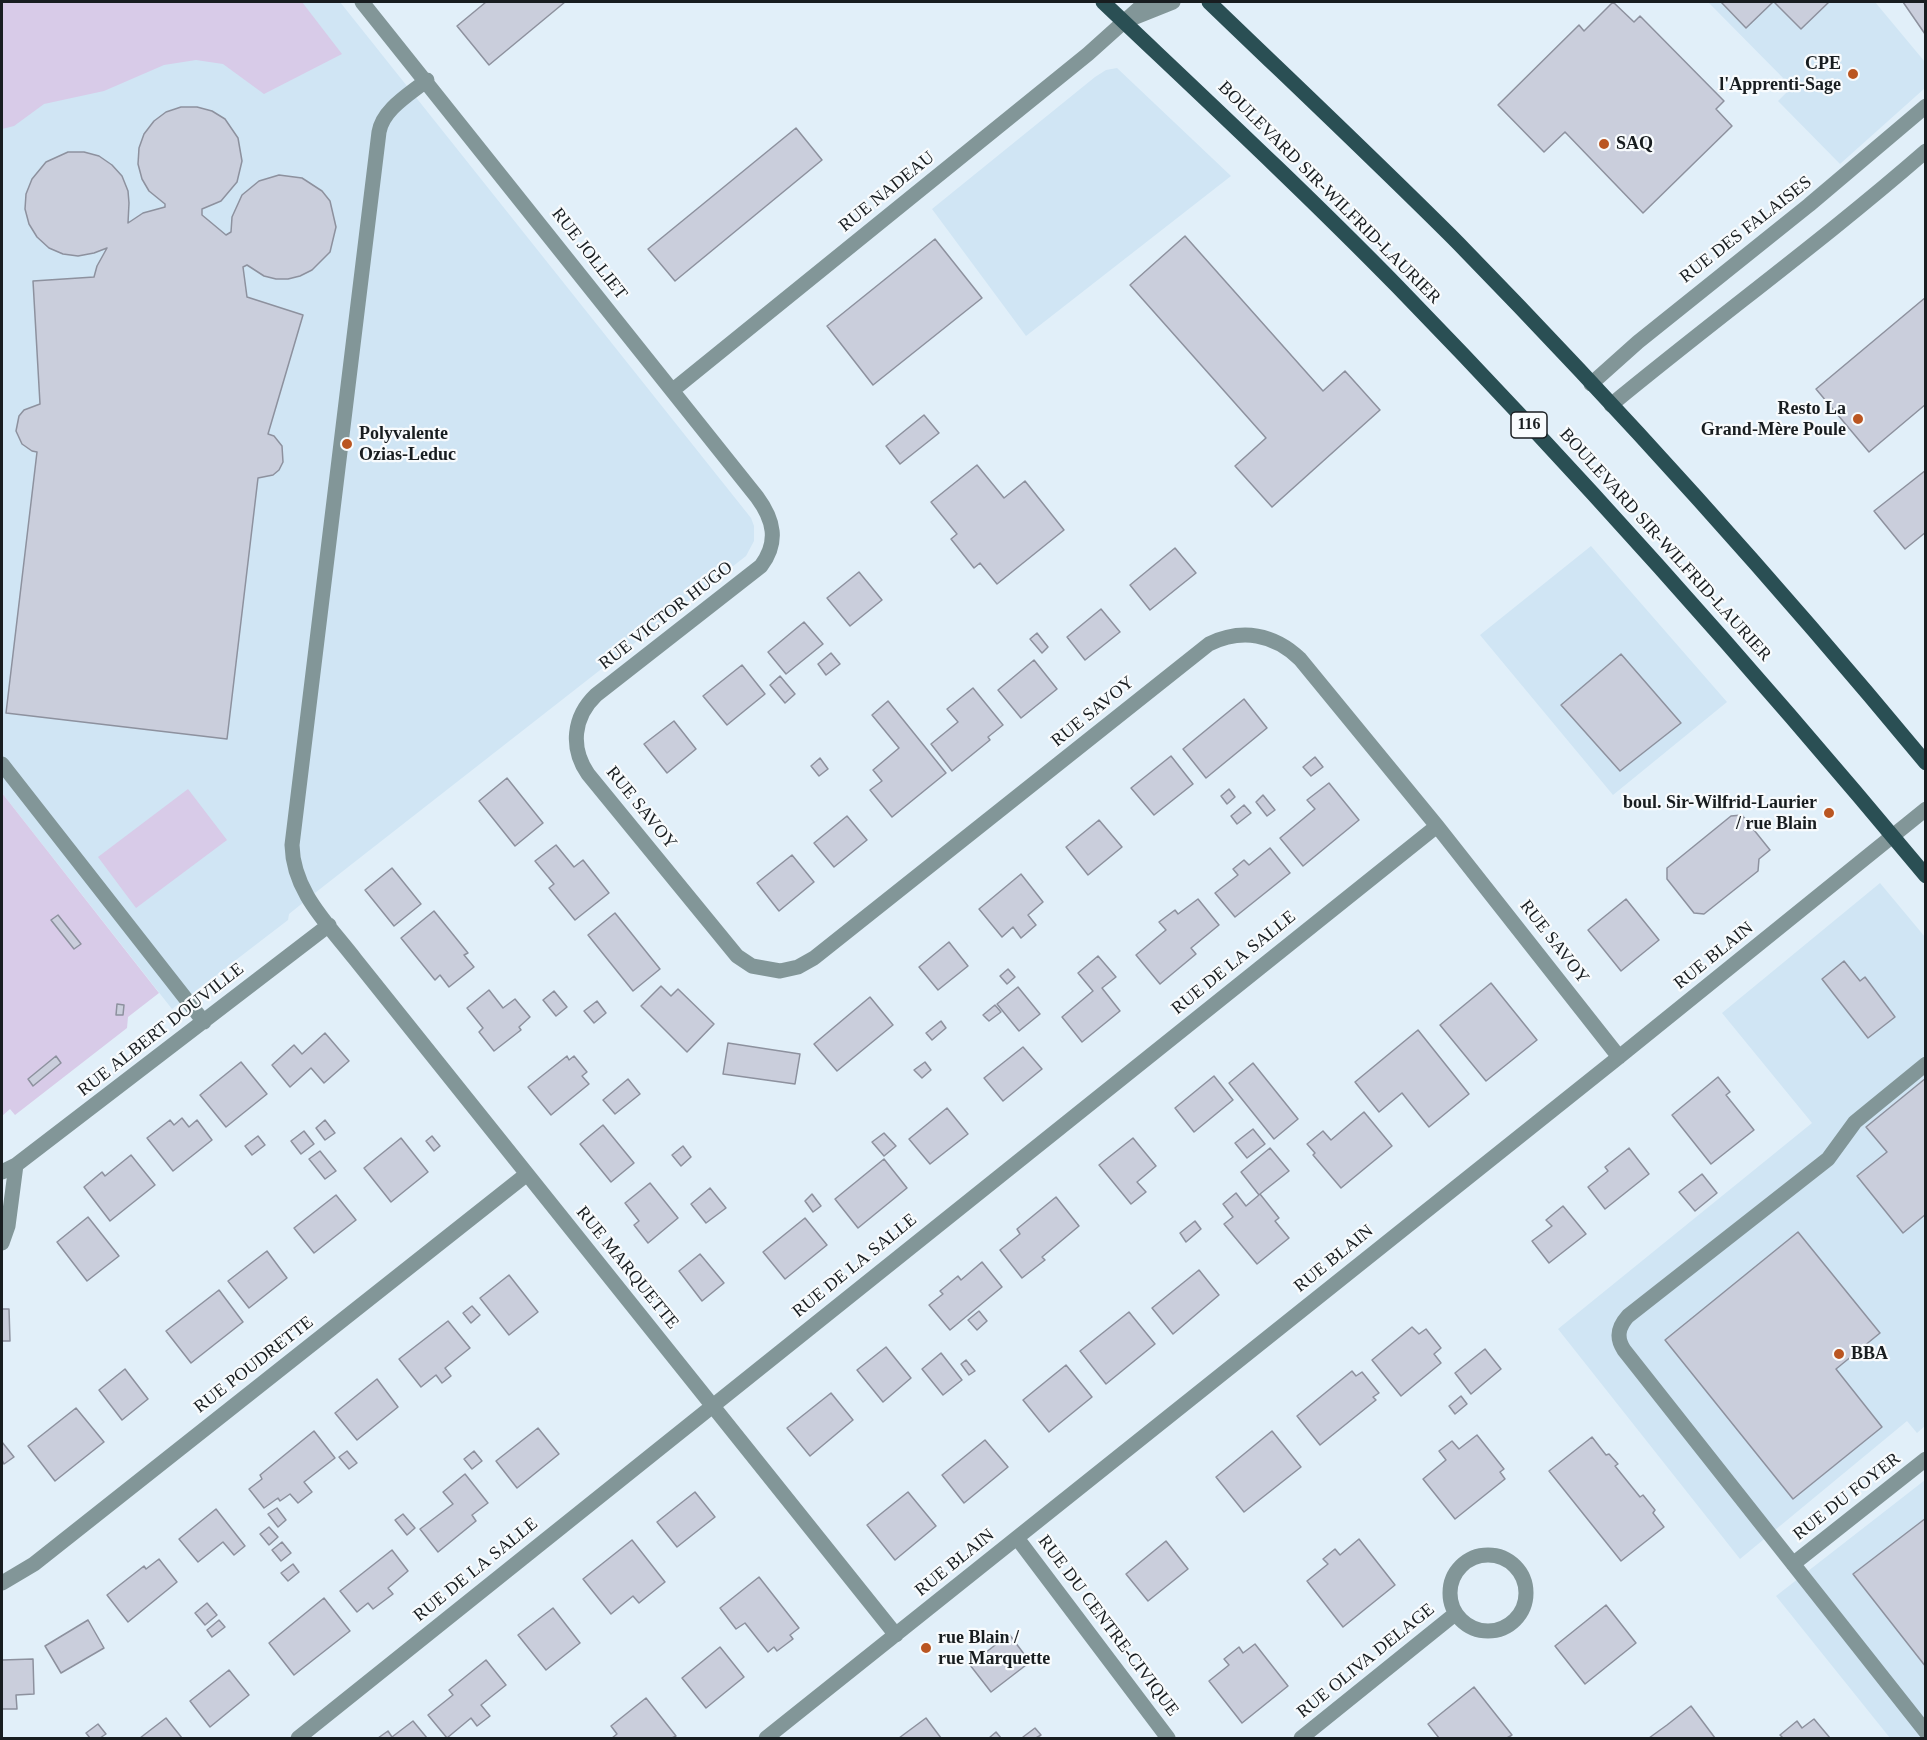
<!DOCTYPE html>
<meta charset="utf-8">
<style>
body{margin:0}
#map{position:relative;width:1927px;height:1740px;overflow:hidden;background:#e1eff9;font-family:"Times New Roman",serif}
canvas{display:block}
.frame{position:absolute;inset:0;border:3px solid #181d20;pointer-events:none}
</style>
<div id="map">
<canvas width="1927" height="1740"></canvas>
<div class="frame"></div>
</div>
<script>
const context = document.querySelector('canvas').getContext('2d');
context.lineJoin = 'round';
function fill(path, color) { context.fillStyle = color; context.fill(path, 'evenodd'); }
function trace(path, color, width, dash) { context.strokeStyle = color; context.lineWidth = width; context.lineCap = dash ? 'butt' : 'round'; context.setLineDash(dash || []); context.stroke(path); }
function label(font, color, halo, rows, align = 'center') {
  context.font = font + ' "Times New Roman",serif'; context.lineWidth = 4.5; context.setLineDash([]); context.textBaseline = 'middle'; context.strokeStyle = halo; context.fillStyle = color; for (const [text, x, y, turn = 0] of rows) {
    context.save(); context.translate(x, y); context.rotate((+turn || 0) * Math.PI / 180); context.textAlign = isNaN(turn) ? turn : align; if (halo) context.strokeText(text, 0, 0); context.fillText(text, 0, 0); context.restore();
  }
}
const built = new Path2D(`
 M2,2H340L751,518L754,526V541L746,556L320,889L289,914L288,920L172,1009L2,793Z
 M1708,2H1875L1925,62V88L1840,164L1778,101L1792,87Z
 M1117,68L1231,176L1026,336L932,209L1095,77L1106,70Z
 M1591,546L1727,702L1613,795L1480,635Z
 M1880,883L1925,937V1426L1917,1433L1907,1421L1740,1559L1558,1329L1812,1123L1722,1013Z
 M1925,1480V1738H1890L1776,1596Z`);
const green = new Path2D(`
 M2,2H302L342,54L264,94L223,64L196,60L164,65L104,91L44,104L14,126L2,129Z
 M188,789L227,840L136,908L98,857Z
 M2,793L159,993L128,1017L127,1028L15,1115L10,1109L2,1116Z`);
const building = new Path2D(`
 M486,2H565L489,65L457,26Z
 M1613,2L1634,22L1640,16L1724,101L1716,109L1732,126L1643,213L1565,132L1544,152L1498,105L1579,25L1584,31Z
 M1721,2H1773L1746,28Z
 M1774,2H1829L1801,29Z
 M1903,2H1926L1925,34Z
 M181,107H197L212,111L225,119L238,138L242,161L237,182L221,201L202,209V215L226,235L231,232L232,217L242,195L259,181L279,175L302,178L322,191L330,201L336,227L330,252L312,270L300,276L288,279H276L264,276L247,265L243,267L247,297L303,315L268,434L274,436L282,446L283,462L279,470L273,475L258,478L227,739L6,713L37,452L32,451L22,444L16,431L19,416L24,410L40,404L33,281L94,277L97,266L107,248L94,253L78,256L63,254L49,248L37,237L29,224L25,209L26,194L32,179L46,162L68,152H84L99,156L112,165L122,176L128,191L129,203L128,223L143,213L165,207V204L149,191L142,179L138,164L139,148L144,134L154,121L166,112Z
 M796,128L822,160L675,281L648,249Z
 M1185,236L1323,391L1345,371L1380,410L1272,507L1235,466L1266,438L1130,285Z
 M935,239L982,298L873,385L827,326Z
 M1926,297V404L1869,452L1816,389Z
 M924,415L939,433L900,464L886,446Z
 M977,465L1004,498L1025,481L1064,530L997,584L980,563L974,568L951,539L957,534L931,502Z
 M1926,470V532L1905,549L1874,511Z
 M1175,548L1196,573L1150,610L1130,585Z
 M859,572L882,600L850,626L827,598Z
 M1101,609L1120,632L1085,660L1067,637Z
 M804,622L823,644L786,674L768,652Z
 M1037,633L1048,647L1042,653L1030,639Z
 M831,653L840,664L826,675L818,664Z
 M1621,654L1681,723L1620,771L1561,705Z
 M1034,660L1057,689L1021,718L998,690Z
 M742,665L765,694L727,725L703,696Z
 M780,676L795,694L785,703L770,685Z
 M973,688L1003,725L988,737L990,740L952,771L931,744L958,722L947,709Z
 M1244,699L1267,728L1206,778L1183,749Z
 M888,701L946,773L892,817L870,790L882,781L873,770L899,748L872,715Z
 M674,721L696,749L667,773L644,744Z
 M1171,756L1193,784L1154,815L1131,788Z
 M1315,757L1323,767L1311,776L1303,767Z
 M820,758L828,769L819,776L811,766Z
 M507,778L543,823L515,846L479,801Z
 M1329,783L1359,820L1303,866L1280,838L1315,809L1307,800Z
 M1229,789L1235,797L1227,804L1221,796Z
 M1263,795L1275,810L1267,816L1256,802Z
 M1244,805L1251,813L1237,824L1231,816Z
 M1742,815L1770,850L1759,859L1758,871L1704,914L1694,913L1667,879V868L1731,816Z
 M847,816L867,840L834,867L814,843Z
 M1099,820L1122,847L1088,875L1066,847Z
 M556,845L574,867L583,860L609,893L575,920L549,888L554,884L535,861Z
 M1270,848L1290,873L1235,917L1215,893L1238,875L1233,869L1244,860L1249,865Z
 M792,855L814,882L779,911L757,883Z
 M392,868L421,904L394,926L365,890Z
 M1021,874L1043,902L1028,915L1036,925L1021,938L1013,927L1002,937L979,909Z
 M1198,899L1219,925L1191,948L1196,954L1160,984L1136,955L1166,930L1159,922L1175,910L1178,914Z
 M1626,899L1659,940L1621,971L1588,930Z
 M434,911L468,953L464,955L474,967L449,987L440,975L435,980L401,938Z
 M615,913L660,969L633,991L588,935Z
 M58,915L81,944L74,949L51,920Z
 M949,942L968,966L938,990L919,967Z
 M1098,956L1116,977L1102,988L1120,1011L1082,1042L1062,1017L1093,991L1078,973Z
 M1844,961L1860,981L1865,977L1895,1017L1868,1038L1822,979Z
 M1008,969L1015,977L1007,984L1000,976Z
 M1491,983L1537,1040L1486,1081L1440,1025Z
 M661,986L671,996L678,989L714,1024L687,1052L641,1006Z
 M1018,987L1040,1014L1019,1031L997,1004Z
 M489,990L503,1008L515,999L530,1017L519,1027L521,1030L494,1051L479,1032L483,1028L467,1008Z
 M554,991L567,1007L556,1016L543,1000Z
 M870,997L893,1025L837,1071L814,1044Z
 M597,1001L606,1013L594,1023L584,1011Z
 M117,1004L124,1005L123,1015H116Z
 M995,1005L1001,1012L989,1021L983,1015Z
 M941,1021L946,1028L932,1040L926,1033Z
 M1418,1030L1469,1094L1429,1127L1402,1093L1379,1112L1355,1082Z
 M325,1033L349,1061L324,1083L311,1068L290,1087L272,1065L294,1045L302,1054Z
 M728,1043L800,1054L795,1084L723,1074Z
 M1023,1047L1042,1069L1003,1101L984,1078Z
 M56,1056L61,1063L33,1086L28,1079Z
 M567,1056L569,1060L574,1056L587,1072L582,1076L589,1084L551,1115L528,1087Z
 M241,1062L267,1094L226,1127L200,1095Z
 M925,1062L931,1070L922,1078L914,1070Z
 M1253,1063L1298,1119L1274,1139L1229,1083Z
 M1214,1076L1233,1100L1194,1132L1175,1108Z
 M1718,1077L1730,1092L1726,1095L1754,1130L1711,1164L1672,1115Z
 M1926,1078V1214L1903,1233L1857,1176L1887,1152L1866,1127Z
 M628,1079L640,1094L615,1114L603,1100Z
 M947,1108L968,1134L930,1164L909,1139Z
 M1364,1112L1392,1146L1341,1188L1313,1155L1315,1153L1307,1144L1323,1131L1331,1140Z
 M182,1118L189,1127L197,1120L212,1140L173,1171L147,1138L170,1120L174,1125Z
 M325,1120L335,1133L325,1140L316,1128Z
 M603,1125L634,1163L611,1182L580,1144Z
 M1253,1129L1265,1144L1247,1158L1235,1143Z
 M304,1131L314,1144L301,1154L291,1141Z
 M884,1133L896,1146L884,1156L872,1142Z
 M258,1136L265,1145L252,1155L245,1146Z
 M432,1136L440,1146L434,1151L426,1141Z
 M401,1138L428,1172L391,1202L364,1168Z
 M1133,1138L1156,1166L1137,1182L1146,1192L1131,1204L1099,1165Z
 M683,1146L691,1157L681,1166L672,1155Z
 M1270,1148L1289,1171L1260,1194L1279,1218L1275,1221L1289,1238L1257,1264L1224,1224L1233,1217L1223,1204L1236,1193L1246,1206L1259,1195L1241,1172Z
 M1629,1148L1649,1174L1605,1209L1588,1187L1608,1171L1605,1167Z
 M320,1151L336,1171L325,1179L309,1159Z
 M131,1155L155,1185L110,1221L84,1187L102,1172L105,1176Z
 M884,1159L907,1188L858,1228L835,1199Z
 M1702,1174L1717,1193L1695,1211L1679,1192Z
 M650,1183L678,1218L648,1243L634,1225L639,1221L625,1203Z
 M710,1188L726,1208L706,1223L691,1204Z
 M812,1194L821,1206L813,1212L805,1201Z
 M336,1195L356,1220L314,1253L294,1228Z
 M1056,1197L1079,1226L1042,1257L1045,1260L1022,1278L1000,1250L1020,1234L1017,1229Z
 M1563,1206L1586,1234L1549,1263L1532,1241L1552,1226L1546,1220Z
 M88,1217L119,1256L87,1281L57,1242Z
 M805,1218L827,1245L785,1279L763,1252Z
 M1195,1221L1201,1229L1186,1242L1180,1233Z
 M1798,1232L1880,1333L1836,1369L1882,1427L1793,1499L1665,1340Z
 M267,1251L287,1278L249,1308L228,1281Z
 M700,1254L724,1283L702,1301L679,1271Z
 M982,1262L1002,1287L950,1330L929,1305L943,1294L940,1291L958,1276L961,1280Z
 M1199,1270L1219,1295L1173,1334L1152,1308Z
 M509,1275L538,1312L509,1335L480,1298Z
 M219,1290L243,1322L191,1363L166,1331Z
 M472,1306L480,1315L471,1323L463,1313Z
 M2,1309H9L10,1341H2Z
 M979,1311L987,1321L977,1330L968,1320Z
 M1129,1312L1155,1344L1106,1384L1080,1351Z
 M448,1321L470,1348L445,1368L451,1376L442,1383L436,1375L421,1387L399,1359Z
 M1412,1327L1419,1334L1426,1329L1441,1348L1434,1354L1441,1363L1401,1396L1372,1360Z
 M886,1347L911,1378L883,1402L857,1370Z
 M1485,1349L1501,1369L1471,1394L1455,1373Z
 M941,1353L962,1380L943,1395L922,1369Z
 M966,1360L975,1371L969,1375L961,1364Z
 M1066,1365L1092,1397L1049,1432L1023,1400Z
 M125,1369L148,1399L122,1420L99,1390Z
 M1352,1371L1356,1376L1362,1372L1379,1393L1373,1397L1376,1400L1320,1445L1297,1416Z
 M377,1379L398,1407L357,1440L335,1413Z
 M831,1393L853,1420L810,1456L787,1428Z
 M1461,1396L1467,1404L1455,1414L1449,1406Z
 M76,1408L104,1442L55,1481L28,1446Z
 M538,1428L559,1454L517,1488L496,1461Z
 M314,1431L335,1458L304,1482L312,1492L298,1503L290,1494L280,1501L278,1498L264,1508L249,1489L262,1479L260,1475Z
 M1272,1431L1301,1467L1244,1512L1216,1477Z
 M1477,1435L1504,1469L1500,1472L1505,1479L1455,1519L1423,1479L1446,1460L1439,1451L1452,1441L1459,1449Z
 M1592,1437L1606,1455L1609,1454L1618,1464L1615,1466L1640,1497L1643,1495L1655,1510L1653,1513L1664,1527L1621,1561L1549,1471Z
 M985,1440L1008,1467L964,1503L942,1475Z
 M2,1442L14,1457L4,1464L2,1460Z
 M347,1451L357,1463L349,1469L339,1457Z
 M474,1451L482,1461L472,1469L464,1459Z
 M465,1474L488,1503L472,1515L476,1521L438,1552L420,1529L453,1504L443,1492Z
 M695,1492L715,1517L677,1547L657,1522Z
 M908,1492L936,1526L895,1560L867,1525Z
 M277,1508L286,1520L278,1527L268,1514Z
 M216,1509L245,1546L234,1555L223,1542L198,1562L179,1539Z
 M403,1514L415,1528L407,1535L395,1520Z
 M1926,1518V1667L1853,1574Z
 M269,1527L278,1537L269,1545L260,1534Z
 M1359,1539L1395,1585L1343,1627L1307,1581L1328,1564L1323,1559L1335,1549L1340,1555Z
 M632,1540L665,1582L639,1603L633,1596L611,1614L583,1579Z
 M1166,1541L1188,1569L1148,1601L1126,1574Z
 M282,1542L291,1553L281,1561L272,1550Z
 M392,1550L408,1571L388,1588L393,1594L373,1609L368,1603L357,1612L340,1591Z
 M159,1559L177,1582L128,1622L107,1595L144,1566L146,1569Z
 M293,1564L299,1572L288,1581L281,1573Z
 M759,1577L799,1628L790,1635L793,1639L777,1651L774,1647L768,1652L745,1623L736,1629L720,1608Z
 M324,1598L350,1631L294,1675L269,1643Z
 M207,1603L217,1615L205,1625L195,1613Z
 M1606,1605L1636,1643L1585,1684L1555,1646Z
 M553,1608L580,1643L546,1670L518,1635Z
 M88,1620L104,1648L61,1673L45,1646Z
 M219,1620L225,1627L212,1637L207,1630Z
 M1009,1634L1030,1662L991,1692L970,1665Z
 M1255,1644L1288,1686L1242,1723L1209,1681L1229,1665L1224,1659L1239,1647L1243,1653Z
 M720,1647L744,1677L706,1708L682,1678Z
 M33,1659L34,1694L16,1695L17,1709H2V1660Z
 M486,1660L506,1685L481,1705L490,1716L477,1726L471,1718L447,1738L428,1715L453,1695L449,1690Z
 M229,1670L249,1695L210,1727L190,1701Z
 M1474,1687L1512,1735L1507,1738H1439L1428,1724Z
 M646,1698L676,1736L672,1738H612L617,1734L611,1726Z
 M1691,1706L1715,1738H1649L1667,1725Z
 M166,1718L182,1738H140Z
 M926,1718L941,1738H899Z
 M1814,1719L1830,1738H1783L1780,1735L1797,1721L1802,1728Z
 M413,1721L427,1738H378L388,1731L392,1737Z
 M98,1724L106,1734L100,1738H90L86,1733Z
 M1035,1728L1041,1735L1036,1738H1024L1023,1737Z
 M996,1732L1001,1738H989Z`);
const minor = new Path2D(`
 M362,2L757,497C774,520 779,542 761,566L596,695C573,717 570,748 588,774L737,956L752,966L780,971L798,967L814,958L1209,644C1242,628 1274,634 1300,659L1437,826L1619,1057
 M1133,18L1173,2
 M427,80C410,94 383,109 379,132L292,845C293,892 328,924 355,959L896,1635
 M1591,384L1638,342L1809,205L1926,106
 M673,390L1088,54L1146,2
 M1611,405C1715,319 1824,240 1926,151
 M2,764L204,1022
 M1926,1064L1855,1122L1828,1159L1628,1316C1618,1327 1616,1338 1624,1350L1926,1732
 M2,1172L16,1165L329,925
 M2,1243L8,1226L16,1165
 M1017,1538L1168,1738
 M1450 1593a38 38 0 1 1 76 0a38 38 0 1 1-76 0Z
 M1793,1564L1926,1459
 M2,1583L34,1564L527,1174
 M298,1738L1437,826
 M766,1738L1619,1057L1926,809
 M1301,1738L1455,1614`);
const major = new Path2D(`
 M1103,2C1202,96 1302,189 1398,287C1582,476 1757,673 1926,876
 M1209,2C1292,82 1376,161 1458,243C1621,410 1777,583 1926,763`);
const markers = [
 [1853,74,6,"#ba5622"],
 [1604,144,6,"#ba5622"],
 [1858,419,6,"#ba5622"],
 [347,444,6,"#ba5622"],
 [1829,813,6,"#ba5622"],
 [1839,1354,6,"#ba5622"],
 [926,1648,6,"#ba5622"]
];
const shields = [
 [1529,425,36]
];
const shieldNames = [
 ["116",1529,425]
];
const poiNames = [
 ["CPE",1841,64,"right"],
 ["l'Apprenti-Sage",1841,85,"right"],
 ["SAQ",1616,144],
 ["Resto La",1846,409,"right"],
 ["Grand-Mère Poule",1846,430,"right"],
 ["Polyvalente",359,434],
 ["Ozias-Leduc",359,455],
 ["boul. Sir-Wilfrid-Laurier",1817,803,"right"],
 ["/ rue Blain",1817,824,"right"],
 ["BBA",1851,1354],
 ["rue Blain /",938,1638],
 ["rue Marquette",938,1659]
];
const streetNames = [
 ["RUE NADEAU",887,192,-39],
 ["BOULEVARD SIR-WILFRID-LAURIER",1329,193,45],
 ["RUE DES FALAISES",1746,230,-38],
 ["RUE JOLLIET",589,254,52],
 ["BOULEVARD SIR-WILFRID-LAURIER",1665,545,48],
 ["RUE VICTOR HUGO",666,616,-38],
 ["RUE SAVOY",1093,712,-39],
 ["RUE SAVOY",641,808,51],
 ["RUE SAVOY",1554,942,52],
 ["RUE BLAIN",1714,956,-39],
 ["RUE DE LA SALLE",1234,963,-39],
 ["RUE ALBERT DOUVILLE",161,1030,-38],
 ["RUE BLAIN",1334,1259,-39],
 ["RUE DE LA SALLE",855,1266,-39],
 ["RUE MARQUETTE",627,1268,51],
 ["RUE POUDRETTE",254,1365,-38],
 ["RUE DU FOYER",1847,1497,-38],
 ["RUE BLAIN",955,1563,-39],
 ["RUE DE LA SALLE",476,1570,-39],
 ["RUE DU CENTRE-CIVIQUE",1108,1626,53],
 ["RUE OLIVA DELAGE",1366,1661,-39]
];
fill(built, '#d0e5f4');
fill(green, '#d8cbe8');
fill(building, '#cacedc');
trace(building, '#8d919e', 1.5);
trace(minor, '#829698', 15);
trace(major, '#2a4f54', 15);
for (const [x, y, r, color] of markers) { const dot = new Path2D(); dot.arc(x, y, r, 0, 2 * Math.PI); context.fillStyle = color; context.fill(dot); trace(dot, '#f8fbfd', 2); }
for (const [x, y, w] of shields) { const box = new Path2D(); box.roundRect(x - w / 2, y - 13, w, 26, 4.5); context.fillStyle = '#f8fbfd'; context.fill(box); trace(box, '#181d20', 1.5); }
label('bold 16px', '#181d20', null, shieldNames);
label('bold 18px', '#181d20', '#f8fbfd', poiNames, 'left');
label('18px', '#181d20', '#f8fbfd', streetNames);
</script>
